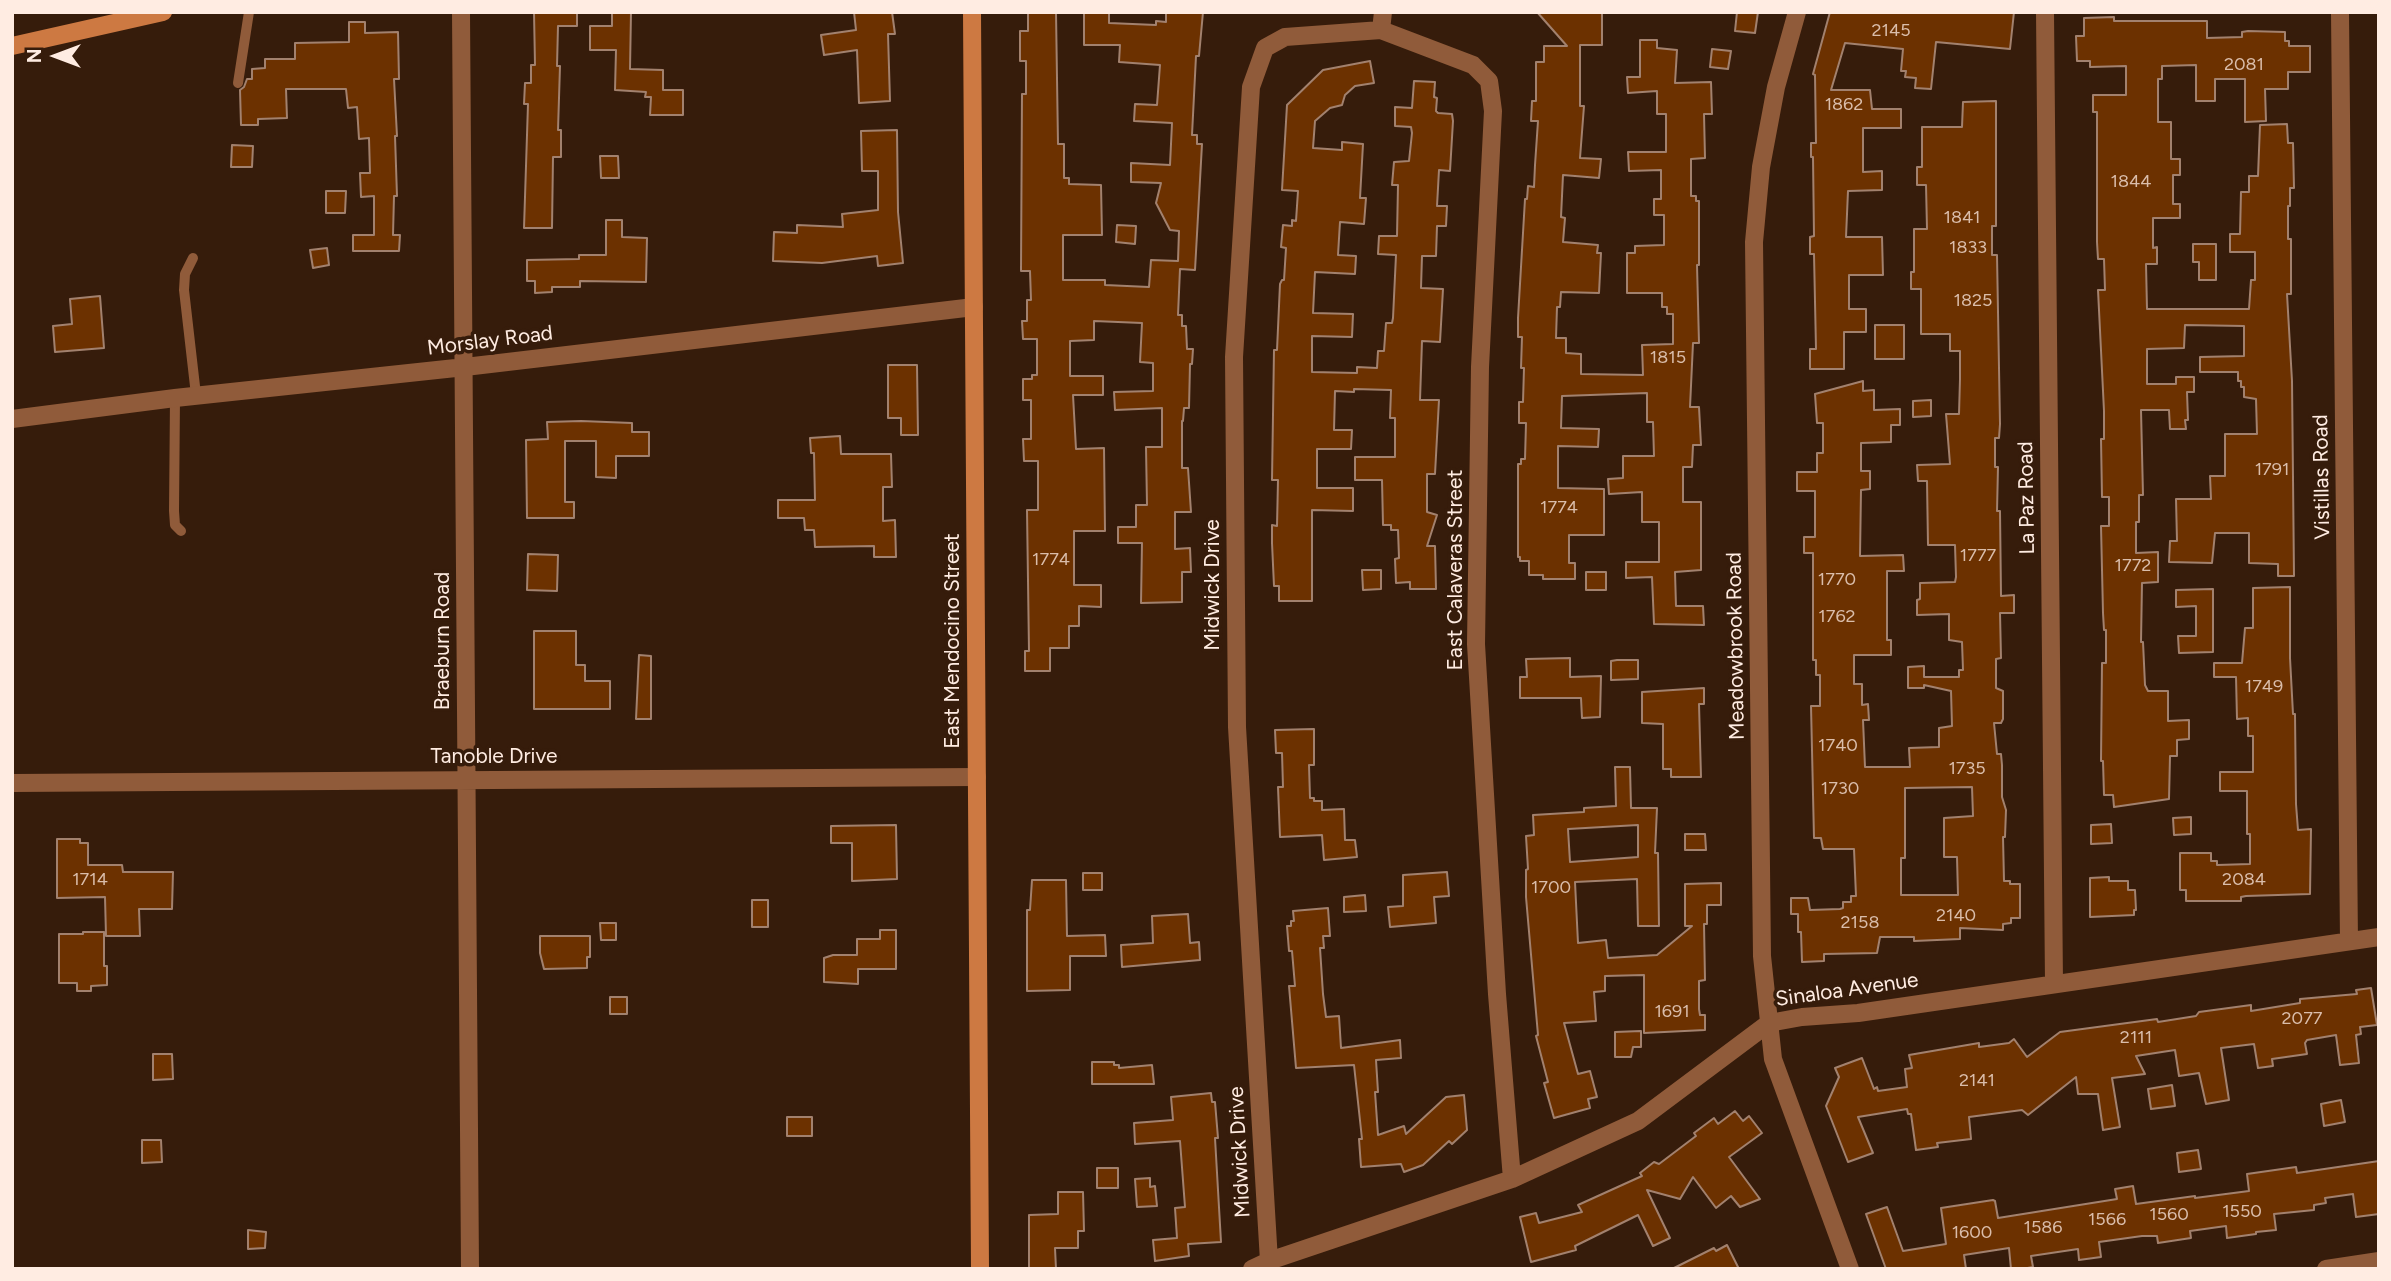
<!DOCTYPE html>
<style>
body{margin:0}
#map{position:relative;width:2391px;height:1281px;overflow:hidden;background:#361c0b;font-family:Figtree,sans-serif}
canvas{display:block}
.frame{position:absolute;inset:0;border:14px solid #ffece2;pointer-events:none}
.north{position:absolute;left:21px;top:21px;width:70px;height:70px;-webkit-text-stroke:5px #361c0b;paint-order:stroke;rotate:270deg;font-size:19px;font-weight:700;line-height:28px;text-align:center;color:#ffece2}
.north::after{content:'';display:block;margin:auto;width:24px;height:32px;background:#ffece2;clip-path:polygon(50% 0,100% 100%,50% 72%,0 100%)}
</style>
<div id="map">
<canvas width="2391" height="1281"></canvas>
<div class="frame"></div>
<div class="north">N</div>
</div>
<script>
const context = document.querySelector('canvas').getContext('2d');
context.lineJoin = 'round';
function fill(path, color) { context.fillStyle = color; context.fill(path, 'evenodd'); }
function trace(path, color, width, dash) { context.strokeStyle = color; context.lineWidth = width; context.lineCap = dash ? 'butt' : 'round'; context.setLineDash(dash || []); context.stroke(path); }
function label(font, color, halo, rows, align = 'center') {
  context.font = font + ' Figtree,sans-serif'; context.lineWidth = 7; context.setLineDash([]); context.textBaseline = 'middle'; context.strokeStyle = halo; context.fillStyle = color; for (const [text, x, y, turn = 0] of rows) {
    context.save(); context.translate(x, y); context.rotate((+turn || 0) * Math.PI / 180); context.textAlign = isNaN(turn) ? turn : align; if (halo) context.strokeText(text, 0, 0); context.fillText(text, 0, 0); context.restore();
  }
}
const building = new Path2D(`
 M534,12H577V26H558L557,66H560L558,130H561V157H553L552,228H524L528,104H524L525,83H531V65H535Z
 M612,12H631L630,69L663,70V90H683V115H650L651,97H645L646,92L615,90L616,50H590V26H612Z
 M854,12H892L895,34H888L890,101L859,103L857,50L824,55L821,35L856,30Z
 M1028,12H1056L1058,144H1064V178H1069V184L1101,185L1102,235H1063V280H1105V285L1149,287L1151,260L1178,261L1179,231L1170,230L1156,203L1161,183L1131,182V163L1170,165L1172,123L1134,121L1135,104L1157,105L1160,65L1119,62L1120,45H1084V12H1109V23L1156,25V21L1166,22V12H1203L1199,56H1196L1192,135H1197V144H1202L1195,270L1180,269L1178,315H1182V326H1186L1187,349H1193L1192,364H1190L1189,408H1184L1183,421H1182V468H1188L1191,512H1175V549L1190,548L1191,572H1182V602L1141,603L1142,543H1118V527H1136V505H1147L1146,447H1162V408L1115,410L1114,392L1153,391V363L1140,362L1142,323L1094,321V340L1070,341V376H1103V395H1073L1076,449L1104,448L1105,531H1074V585H1101V607L1079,606V626H1069V648H1050V671H1025V651H1029L1027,510H1038V461H1024L1023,439H1031V400H1023V379H1032V375H1037V339H1023L1022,321H1027V300H1031L1030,271H1021L1022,94H1026V61H1020V31H1028Z
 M1537,12H1602V45H1580V106H1584L1580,158L1601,159L1599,178L1563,175L1561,217L1565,218L1563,242L1598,245L1597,253H1601L1599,293L1561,292L1560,307H1557L1556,338H1566V353L1581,354V374L1643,375L1642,345L1673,344V314H1667V307H1662V293H1627V253H1635V246L1664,245V215H1654V199H1661V170L1629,171L1628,152H1666V114H1657V91L1628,93L1627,77H1640V40H1657V48L1677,50L1675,83L1711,82L1712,114H1704L1705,158L1691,159V196H1696V201H1699V265H1697L1699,343H1693L1690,407H1699L1701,445H1693L1692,467H1683V502H1701V570L1675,572L1676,606H1703L1704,625L1654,624L1652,577L1626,578V562H1659V522H1642V492L1609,494L1608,479L1623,478V456H1654L1653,422H1647V393L1562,396L1561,428L1599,429L1598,447L1558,446V488L1604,489V535H1569V563H1575V579H1543V575H1529V561H1520V557H1518V464H1521V459H1525L1526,423H1519V402H1523L1524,368H1521L1522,337H1518V318L1525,199H1527L1528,186L1534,187L1535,165L1538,121H1531L1532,101H1536V62H1544V46H1567Z
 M1737,12H1758L1755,33L1735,31Z
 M1830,12H2014L2010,49L1936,42L1931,89L1915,88L1916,78L1905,77L1906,71H1901L1903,49L1845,43L1831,90H1870L1872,109H1901V128H1863V172L1882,171V190L1848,191L1846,237H1882L1883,275H1849V309H1866V332H1844V369H1810V349H1816L1814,254H1810V237L1814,236L1813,157H1811V143H1816L1815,75L1813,74Z
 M2114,17V21H2207V38L2242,37V32L2248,31L2285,32V41H2289V46H2310V72H2288V89H2265L2266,121L2245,122V79H2215V101H2196V65L2162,66V79H2158V122H2171V159H2180V175H2173V204H2180V218H2153V248L2157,247V264H2146L2147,309H2249L2251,280H2255V252H2230V234H2240L2241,192H2249V176H2258L2260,125L2287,124L2288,143H2293L2294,188H2290V206H2288V239H2291V294H2287L2292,381L2294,576H2278V564L2249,563V533H2215L2212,563L2169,562L2170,541H2177L2176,499H2211L2210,476H2225V434H2257L2256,399L2244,397V387H2241V381H2238V372H2200V357L2244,356V326L2185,325L2184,348L2147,349V384H2176V377H2194V392H2187L2188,420H2185L2186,429H2170L2169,410H2141L2143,495H2139V522H2136V553L2158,552V582L2142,583L2141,642H2143L2145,685L2148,691H2168V721L2189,720V739L2177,740V756H2170L2169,799L2114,807L2113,795H2104L2103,761H2101L2102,663H2106V630H2104L2103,613L2101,526H2109V497H2102L2101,439H2104V411L2098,290H2105L2104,259H2098L2097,242V112H2093V95H2126V66L2090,67V61H2077L2076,36H2084V18Z
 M349,22H365V33L398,32L399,79H394L397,136H395L397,196H394L393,235H400L399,251H353V235H374V196L361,197L360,173H370L369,138L359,139L357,107L348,108L346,89H286L287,118L258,119V125H241L240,90L244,87L247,79H252V69L265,68V59H295V43L349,42Z
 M1712,49L1731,51L1728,69L1710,67Z
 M1370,61L1374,83L1355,86L1345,95L1342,105L1330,108L1315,121L1313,148L1342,150V142L1363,144L1360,198H1366L1364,224L1340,222L1338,255L1356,256L1355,274L1315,272L1313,313L1353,314L1352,337L1312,336V372L1357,373V367L1377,368L1378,351H1384L1386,323H1392L1393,318L1396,255L1378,254L1379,236H1397L1398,185H1392L1394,162L1409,161L1412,133L1411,127L1395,126V107L1412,108L1414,81L1435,82L1434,97L1437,98L1436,111L1438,113L1452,114L1453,121L1450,171L1439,170L1437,206H1447L1446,226H1437L1436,256H1422L1421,288L1443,289L1440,342L1422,341L1420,400H1439L1435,474H1427V512L1437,515L1427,546H1435L1436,589H1410V582L1396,583L1395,559L1399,558L1398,530H1391V525H1383L1382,480H1355V457H1395V418H1390L1391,390L1354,389V392L1335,391L1334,430H1352L1351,449H1317V488H1353V511L1312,510V601H1279V586H1274L1272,543V525L1277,526L1278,480H1272L1274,350H1277L1280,284L1282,280H1284L1286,248L1281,247L1283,225L1292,226V220L1296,221L1298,191L1282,190L1287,105L1323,70Z
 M1996,101V226H1992V255H1997L2000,424L1999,438H1995V467H1998L1997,511H2000L2001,596L2014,595V613H2000L2001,658L1996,659V688L2003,691V719L2001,723H1994L1997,754H2001L2002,765V797L2006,810L2005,837H2003L2004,881H2010V884H2020V918H2011V923L2003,924V930L1960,928V939L1914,941V937H1880L1877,953L1824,954V961L1802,962L1801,932H1798V914H1791V898H1808L1810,910L1840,909L1843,908V902H1851V896H1856L1854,849H1823L1821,838H1814L1811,706H1820V675H1816V660H1813V553H1804V537H1815V491H1797V472H1817V453H1823V423H1817L1815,394L1863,381V391L1874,390V410L1900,409V425H1891V442L1861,443V471H1870V489L1861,490L1860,556L1903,555L1904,571H1887V640H1891V655H1854V684H1862V705L1868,704L1869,720H1863L1865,767H1910L1909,748L1939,747V728L1952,726L1951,691L1924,685V688H1908V667L1924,666V677H1959V670H1963L1962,642L1949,640V614L1917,615V600L1920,599V583L1955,582L1956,577L1955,545H1928L1927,481H1918L1917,465L1950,464L1946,414H1959L1960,379V351H1950V334H1921V289H1911V272H1914V229H1927L1926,185H1917V167H1922V127H1962L1963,102ZM1972,787L1973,816L1944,818V857H1957L1958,895H1901V858H1905V788Z
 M897,130L898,212L903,263L878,266L877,256L822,263L773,261L774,232L797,233V225L843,227L842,214L878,210V171H862L861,131Z
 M232,145L253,146L252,167H231Z
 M600,156H618L619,178H601Z
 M326,191H346L345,213H326Z
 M606,220H622V237L647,238L646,282L580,281V287H552V292L535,293V281H527V260L579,259V255H606Z
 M1117,225L1136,226L1135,244L1116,242Z
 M2193,244H2216V280H2199V262H2193Z
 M327,248L329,265L313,268L310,250Z
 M100,296L104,348L55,352L53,326L72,324L70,299Z
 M1875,325H1904V359H1875Z
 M888,365H917L918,435H901V418H888Z
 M1931,400V416L1913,417V401Z
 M581,421L632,423V432H649V456H616V478L596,477V441H565V502H574V518H527L526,440L548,439L547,422Z
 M840,436L841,454H891L892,487H883V521L895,520L896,557H874V546L815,547L814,530H805L804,518H778V500H815L814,453H811L810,438Z
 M528,554L558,555L557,591L527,590Z
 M1362,570H1381V589L1363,590Z
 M1586,572H1606V590H1586Z
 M2290,587V658L2293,714H2295L2296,804L2298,830L2311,829L2310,894L2246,896L2241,897V901H2186V890H2180V853H2211V861H2217V865L2250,864V834H2247V791H2220V772H2253V736H2248V718L2237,719L2236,677H2214V663H2242L2245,628H2253V588Z
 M2213,589V652L2179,653L2178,636H2196V606L2176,607V590Z
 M534,631H576V665H585V681H610V709H534Z
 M639,655L651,656V719H636Z
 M1570,658V677L1601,676L1600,717L1582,718L1581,698H1520V677H1527L1526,659Z
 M1617,660H1638V679L1611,680V661Z
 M1704,688V704H1699L1701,777H1671V769H1663V724L1642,723V692Z
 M1314,729V765H1309L1310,798H1314V801H1322V810L1344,809L1345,840H1355L1357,857L1324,860L1322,835L1280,837L1278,787H1283L1282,753H1276L1275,730Z
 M1615,767H1630L1631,808H1657L1655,853H1658L1659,926H1638L1637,879L1575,882L1578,943L1606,940L1608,958L1657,955L1692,926H1685V884L1721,883V905H1707V924H1704L1705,980L1699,981V1009L1700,1015H1705V1030L1644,1033V975L1605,976V991L1594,992L1596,1021L1564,1023L1578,1074L1590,1071L1597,1097L1588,1099L1590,1108L1554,1118L1544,1083L1548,1082L1536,1036L1538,1035L1526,897V870L1528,869L1526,836L1534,835L1533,815L1584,812V808L1616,806ZM1638,825V857L1570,862L1568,829Z
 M2191,817V834L2174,835L2173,818Z
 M2111,824L2112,843L2091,844V825Z
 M896,825L897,879L852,881V843H831V826Z
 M1685,834H1705L1706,850H1685Z
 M57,839H80V843H88V865H122L123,872H173L172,909H139L140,936H106L105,897L57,898Z
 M1447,872L1449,896L1434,897L1436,923L1390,927L1388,907L1403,906V875Z
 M1083,873H1102V890H1083Z
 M2109,877V881H2128V890H2135L2136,910H2134V915L2090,917V878Z
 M1032,880H1066L1067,936L1105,935L1106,956H1070V990L1027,991V910H1030Z
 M1365,895L1366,911L1344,912V897Z
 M752,900H768V927H752Z
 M1328,908L1330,936H1323L1324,948H1320L1323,994L1326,1017L1339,1016L1341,1048L1400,1040L1401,1058L1376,1060L1378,1092H1375L1378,1135L1404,1126L1406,1134L1446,1097L1464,1095L1467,1130L1452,1144L1449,1141L1423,1165L1404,1172L1401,1164L1361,1167L1359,1139H1362L1354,1065L1296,1068L1289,986H1295L1292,951H1289L1287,926H1291V921H1294L1293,911Z
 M1188,914L1190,943L1199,942L1200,960L1122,967L1121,945L1153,943L1152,916Z
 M600,923H616V940H601Z
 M880,930H896V969H858V984L824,982V958L833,955H857V939H880Z
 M83,932H104V966H107V985L91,986V991H77V983H59V934H83Z
 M540,936H590V957H587V968L544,969L540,953Z
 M2371,988L2377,1025L2360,1027L2361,1034L2356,1035L2359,1063L2340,1065L2336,1035L2307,1040L2305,1043L2307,1054L2272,1059L2273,1066L2258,1068L2254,1044L2221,1048L2229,1100L2206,1104L2199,1073L2179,1076L2175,1050L2136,1056L2145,1074L2112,1078L2120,1127L2103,1130L2098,1094H2078L2076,1077L2028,1115L2022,1110L1969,1117L1971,1139L1937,1143L1938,1147L1916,1150L1911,1114H1908L1907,1109L1858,1117L1873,1153L1848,1162L1826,1106L1839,1077L1835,1068L1862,1058L1874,1089L1877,1087L1878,1091L1907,1087L1905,1069L1912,1068L1909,1055L1979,1043V1047L2009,1043L2014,1039L2027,1057L2060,1032L2157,1019L2158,1022L2196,1016L2199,1012L2251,1005V1011L2300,1003V999L2357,994L2356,990Z
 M610,997H627V1014H610Z
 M1641,1031V1047H1633L1631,1057H1615V1032Z
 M153,1054H172L173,1079L153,1080Z
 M1092,1062H1114V1065H1119V1068L1152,1065L1154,1084H1092Z
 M2172,1085L2175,1106L2151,1109L2148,1089Z
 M1211,1093L1212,1102H1215L1218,1138H1215L1221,1242L1188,1244L1189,1256L1155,1261L1153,1240L1177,1238L1175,1208L1185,1207L1180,1141L1135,1144L1134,1123L1173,1120L1171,1097Z
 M2341,1100L2345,1122L2324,1126L2321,1104Z
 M1735,1111L1743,1121L1749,1116L1762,1133L1729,1157L1760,1199L1740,1207L1731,1196L1716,1208L1693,1177L1680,1199L1647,1190L1670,1238L1653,1246L1638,1215L1575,1246L1576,1250L1531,1262L1520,1217L1536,1213L1539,1223L1582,1212L1578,1205L1642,1176L1640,1173L1654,1162L1659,1164L1696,1136L1694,1133L1714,1118L1718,1124Z
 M787,1117H812V1136H787Z
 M142,1140H161L162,1162L142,1163Z
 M2198,1150L2201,1169L2179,1172L2177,1153Z
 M2379,1161V1214L2356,1217L2353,1194L2325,1198L2326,1203L2314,1205V1210L2274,1214L2276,1230L2256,1232V1234L2227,1238L2226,1226L2190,1231L2191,1238L2158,1243L2157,1236H2142L2099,1242L2101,1257L2079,1260L2078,1249L2031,1256L2033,1267L2022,1269H2011L2009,1248L1964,1255L1966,1269H1886L1866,1214L1887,1207L1903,1251L1946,1244L1941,1208L1993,1200L1995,1201L1998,1218L2117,1199L2115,1189L2133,1186L2136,1204L2195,1196V1198L2249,1191L2247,1174L2296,1167L2297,1173Z
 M1097,1168H1118V1188H1097Z
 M1150,1178V1187L1155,1186L1157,1206L1137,1207L1135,1179Z
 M1058,1192H1083L1084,1231H1078V1248H1055L1056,1269H1029V1215L1058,1214Z
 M248,1230L266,1232L265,1248L248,1249Z
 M1727,1245L1739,1269H1672L1714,1248L1716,1251Z`);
const lane = new Path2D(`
 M238,83L249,12
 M193,258L185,274L184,290L196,395
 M175,398L174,511L175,525L181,531`);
const street = new Path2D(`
 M461,12L470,1269
 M1797,12L1776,87L1761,167L1754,242L1762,956L1773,1059L1850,1269
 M2045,12L2054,983
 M2340,12L2349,941
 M1381,30L1383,12
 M12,419L175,398L465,367L974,307
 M12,783L977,777
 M1269,1261L1237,727L1234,357L1251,87L1265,48L1285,37L1381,30L1473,65L1489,81L1493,111L1480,367L1476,644L1497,994L1512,1179
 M1252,1269L1269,1261L1512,1179L1638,1121L1769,1023L1802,1017L1858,1013L2379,937
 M2326,1269L2379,1261`);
const secondary = new Path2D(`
 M972,12L980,1269
 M12,46L163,12`);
const numberNames = [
 ["2145",1891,31],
 ["2081",2244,65],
 ["1862",1844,105],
 ["1844",2131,182],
 ["1841",1962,218],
 ["1833",1968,248],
 ["1825",1973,301],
 ["1815",1668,358],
 ["1791",2272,470],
 ["1774",1559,508],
 ["1777",1978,556],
 ["1774",1051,560],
 ["1772",2133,566],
 ["1770",1837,580],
 ["1762",1837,617],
 ["1749",2264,687],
 ["1740",1838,746],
 ["1735",1967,769],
 ["1730",1840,789],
 ["1714",90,880],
 ["2084",2244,880],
 ["1700",1551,888],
 ["2140",1956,916],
 ["2158",1860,923],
 ["1691",1672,1012],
 ["2077",2302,1019],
 ["2111",2136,1038],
 ["2141",1977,1081],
 ["1550",2242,1212],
 ["1560",2169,1215],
 ["1566",2107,1220],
 ["1586",2043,1228],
 ["1600",1972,1233]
];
const streetNames = [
 ["Morslay Road",490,341,-7],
 ["Vistillas Road",2322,477,-91],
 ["La Paz Road",2027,498,-91],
 ["East Calaveras Street",1456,570,-90],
 ["Midwick Drive",1213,585,-90],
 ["Braeburn Road",443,641,-90],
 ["East Mendocino Street",953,641,-90],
 ["Meadowbrook Road",1736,646,-91],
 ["Tanoble Drive",494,757],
 ["Sinaloa Avenue",1847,990,-8],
 ["Midwick Drive",1240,1152,-93]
];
fill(building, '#6c3100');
trace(building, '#a2816e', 2);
trace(lane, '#905b3a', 10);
trace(street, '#905b3a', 18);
trace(secondary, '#cd7942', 18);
label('18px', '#dabdaa', null, numberNames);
label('21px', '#ffece2', '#361c0b', streetNames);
</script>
